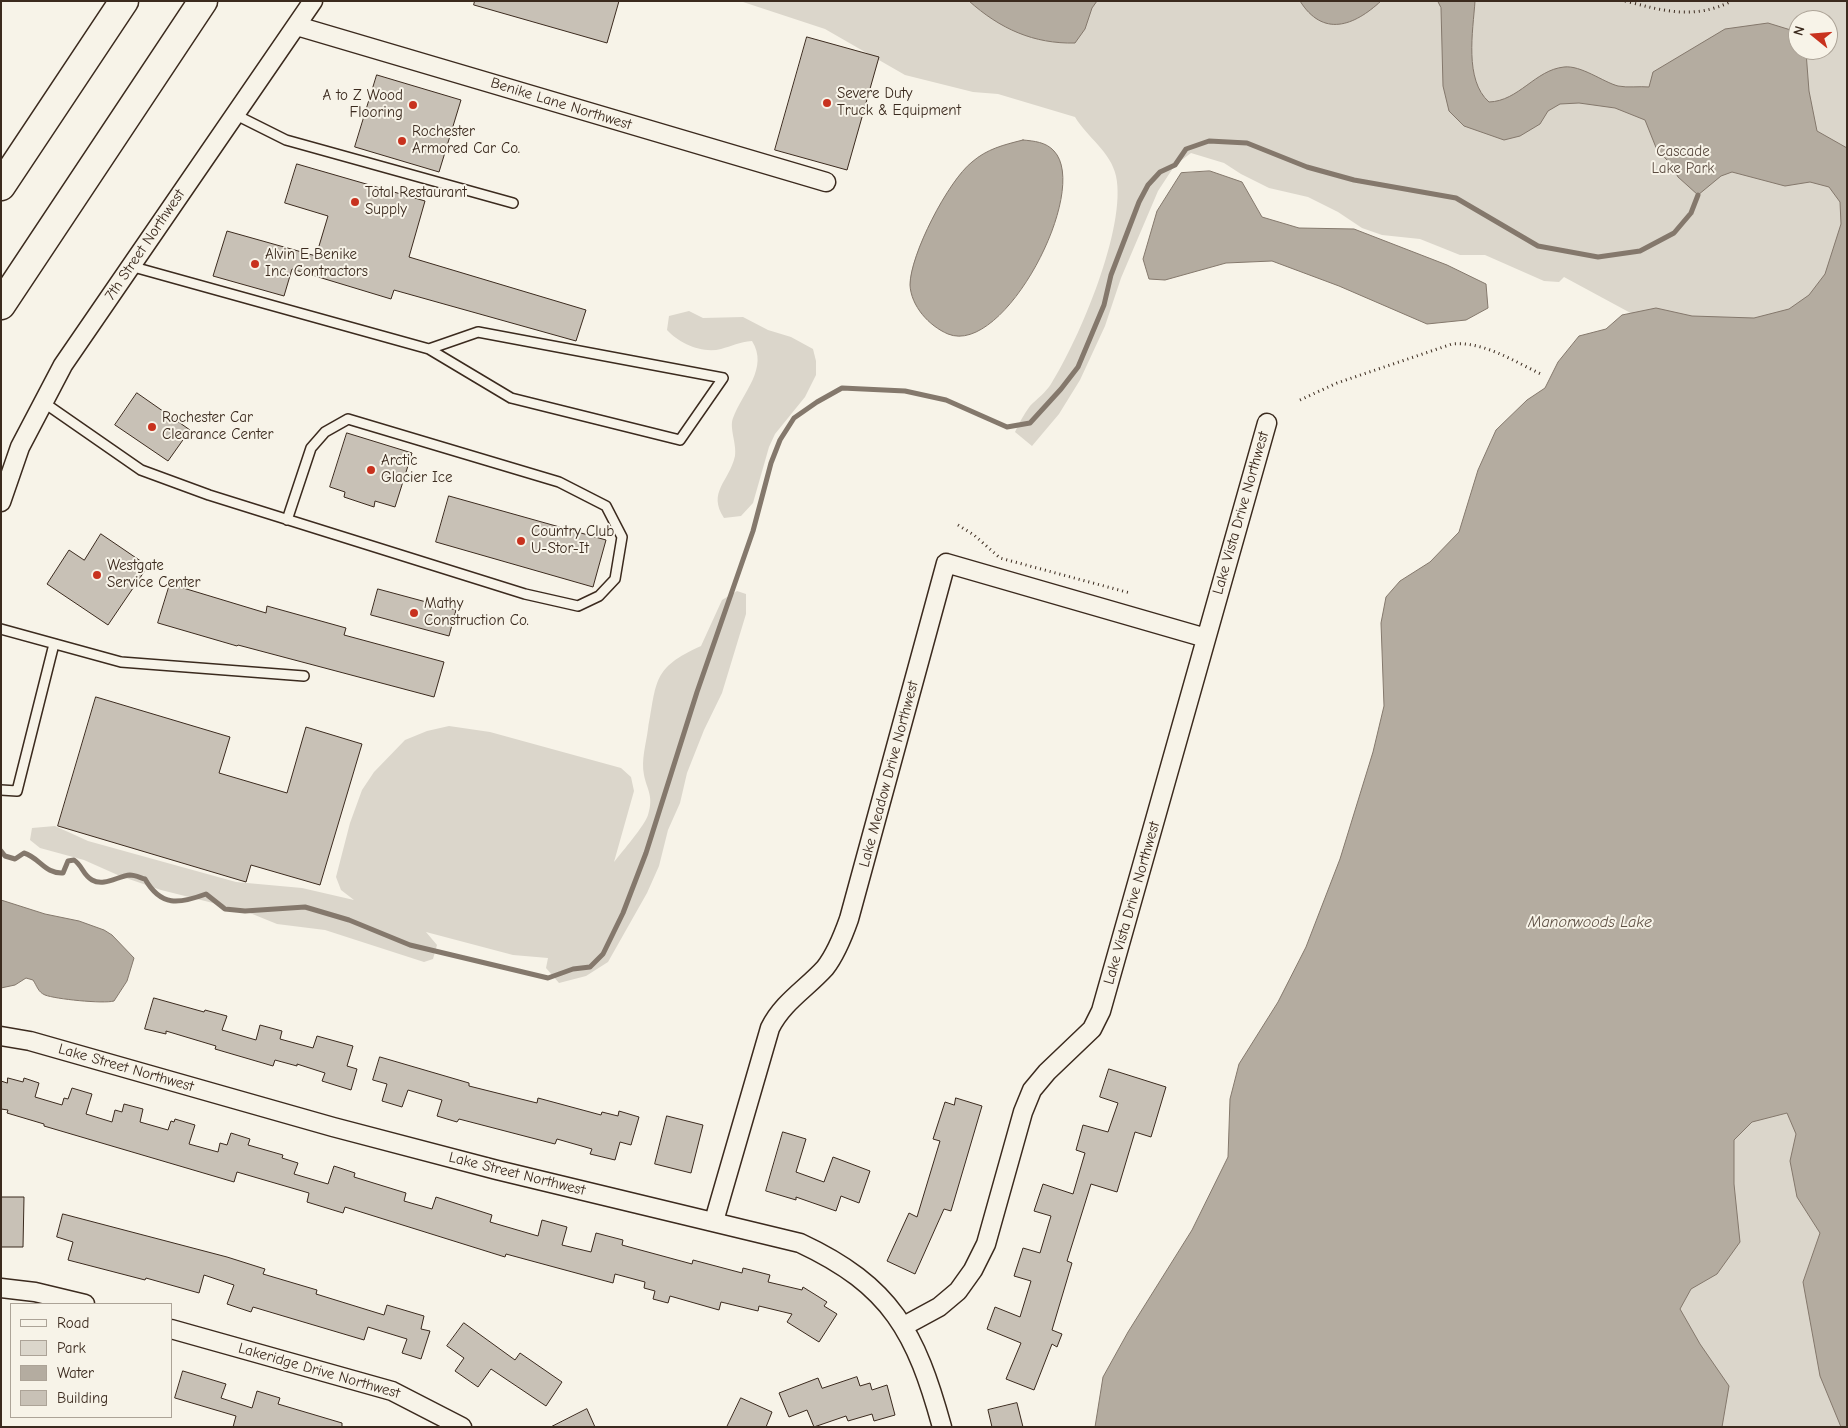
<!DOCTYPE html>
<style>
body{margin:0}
#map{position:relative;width:1848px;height:1428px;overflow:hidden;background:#f7f3e8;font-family:"Comic Neue",sans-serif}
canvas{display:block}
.frame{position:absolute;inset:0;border:2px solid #3b2a1e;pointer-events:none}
.legend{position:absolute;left:10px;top:1303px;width:162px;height:115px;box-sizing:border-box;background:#f7f3e8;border:1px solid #aca397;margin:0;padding:6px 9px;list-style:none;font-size:15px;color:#3b2a1e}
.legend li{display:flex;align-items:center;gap:10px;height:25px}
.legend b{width:25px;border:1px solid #aca397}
.north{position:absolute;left:1788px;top:10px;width:50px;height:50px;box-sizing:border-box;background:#f7f3e8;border:1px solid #aca397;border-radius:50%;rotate:287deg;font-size:14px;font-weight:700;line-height:20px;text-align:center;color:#3b2a1e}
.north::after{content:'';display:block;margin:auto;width:18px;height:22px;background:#c8321e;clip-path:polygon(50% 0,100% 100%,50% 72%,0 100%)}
</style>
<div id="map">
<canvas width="1848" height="1428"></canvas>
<div class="frame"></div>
<ul class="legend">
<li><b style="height:6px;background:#f7f3e8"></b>Road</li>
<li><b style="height:14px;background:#dbd6cb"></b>Park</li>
<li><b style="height:14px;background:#b4aca0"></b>Water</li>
<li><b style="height:14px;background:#c8c1b6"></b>Building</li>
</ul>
<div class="north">N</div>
</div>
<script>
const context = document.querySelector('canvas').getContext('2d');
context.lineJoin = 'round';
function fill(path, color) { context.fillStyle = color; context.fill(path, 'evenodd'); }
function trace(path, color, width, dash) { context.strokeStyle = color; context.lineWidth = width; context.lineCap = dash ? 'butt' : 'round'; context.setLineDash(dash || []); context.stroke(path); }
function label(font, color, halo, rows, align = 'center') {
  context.font = font + ' "Comic Neue",sans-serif'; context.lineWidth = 4; context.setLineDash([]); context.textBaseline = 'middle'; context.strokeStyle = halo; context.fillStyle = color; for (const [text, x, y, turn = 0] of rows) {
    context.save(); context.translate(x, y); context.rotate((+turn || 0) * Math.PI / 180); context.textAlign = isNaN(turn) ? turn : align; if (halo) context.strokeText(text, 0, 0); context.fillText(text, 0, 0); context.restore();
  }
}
const green = new Path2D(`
 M740,1H1847V430L1564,277L1559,282L1544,281L1485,255H1460L1420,239L1382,235L1362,228L1338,212L1308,197L1269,188L1241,174L1224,163L1191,153L1175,165L1158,191L1121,278L1105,326L1080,380L1059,414L1032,446L1015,432C1019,423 1024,414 1030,406C1037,399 1046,392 1051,384C1079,340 1127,227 1116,176C1111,152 1087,137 1075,117L998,94L973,92L905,75L825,29ZM1798,20H1828V50H1798Z
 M689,311L703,318L743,317L768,330L791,337L813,349L816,361V375L805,397L775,434L769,447L753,503L741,516L724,518C707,492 729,482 735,456C737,444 729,428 733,418C743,392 769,368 752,341C739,342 732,346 721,349C702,354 679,343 667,330L669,316Z
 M737,591L746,594V614L722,693L704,730L687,773L680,803L668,830L659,866L647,893L608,962L586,976L559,983L546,968L548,958L513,955L426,932L437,945L433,959L424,962L325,930L277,924L245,911L161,890L120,876L84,860L40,848L30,840L32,828L55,826L88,841L236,882L302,888L354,900L341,890L336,877L350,823L362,790L374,772L405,740L427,731L449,726L490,732L621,768L631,777L634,791L614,862C622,852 645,825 648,815C654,796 647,790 644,775C641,760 646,744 648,729C657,681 652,668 701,646L722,600Z
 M1847,752V1427H1637Z`);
const water = new Path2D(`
 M969,1H1097L1092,8L1085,29L1075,43C1034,44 1000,29 969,1Z
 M1300,1H1381C1354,26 1323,38 1300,1Z
 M1438,1H1475C1473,31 1464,80 1489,102C1519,101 1535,70 1564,67C1581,65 1603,82 1618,86C1628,88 1640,86 1649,87L1653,72L1725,29L1768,23L1794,31L1798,38V50L1806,52L1809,91L1817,131L1847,148V1427H1841L1820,1376L1803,1282L1820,1233L1797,1197L1790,1161L1796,1134L1787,1113L1752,1122L1734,1140V1184L1740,1242L1717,1274L1691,1289L1680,1309L1700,1344L1729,1386L1722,1427H1095L1103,1377L1128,1332L1192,1230L1228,1157L1230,1099L1239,1064L1278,1002L1306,947L1340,859L1373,752L1384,706L1381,623L1386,597L1400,581L1430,562L1459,532L1478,470L1496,430L1527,400L1545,388L1558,362L1579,336L1606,329L1622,315L1656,308L1692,316L1754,318L1789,309L1809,295L1825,274L1841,224L1840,202L1829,187L1810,182L1785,186L1732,172L1721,176L1698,195L1678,177L1671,164L1657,150L1645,120L1615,108L1579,103L1560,104L1548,111L1540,124L1520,136L1504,140L1464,126L1449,111L1443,86L1441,8Z
 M1023,140C1034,141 1046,142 1054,151C1091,190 1004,357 948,334C929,326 911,306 910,285C910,255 948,181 972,162C987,149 1003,145 1023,140Z
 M1210,171L1242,182L1262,217L1299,228L1354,229L1447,265L1486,284L1488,308L1466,320L1427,324L1339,286L1272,261L1226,263L1165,280L1149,279L1143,259L1157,211L1181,173Z
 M1,900L45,914L79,921L104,930L112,935L134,958L127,981L114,1001C103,1004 55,999 45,995C38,992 37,986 33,980L26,978L15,985L1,988Z`);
const stream = new Path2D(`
 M1,851L5,856L15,859L24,853C40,858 45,874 63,873L68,861L74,860C82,865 83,875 92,880C104,887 118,876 130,875C135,875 141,878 145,879C161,907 179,904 206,894L225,909L245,911L305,907L349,920L410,945L548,978L573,969L590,967L603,954L623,913L646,853L697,692L753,531L771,463L780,440L794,418L817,402L842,388L905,391L946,400L1007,427L1030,423L1061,389L1078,367L1104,305L1111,275L1139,202L1148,185L1160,172L1175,165L1186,149L1209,141L1247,143L1307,167L1354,180L1456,198L1538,246L1598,257L1640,251L1674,233L1691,213L1698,195`);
const building = new Path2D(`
 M475,1H619L607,43L474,5Z
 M807,37L879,57L847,170L775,150Z
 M377,75L461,100L439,172L355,147Z
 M297,164L425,201L409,257L586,310L576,341L394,290L391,299L292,269L284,296L213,276L227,231L316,256L328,216L285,203Z
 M137,393L190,430L168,461L115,425Z
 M347,433L412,453L395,507L375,501L374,507L344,497L345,492L330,487Z
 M449,496L606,540L593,587L436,542Z
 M101,534L148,566L108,625L47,584L69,550L84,560Z
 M170,584L266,613L267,606L346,628L344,635L444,662L434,697L238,645L237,646L158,623Z
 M378,589L456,610L449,636L371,615Z
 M96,697L230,737L219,773L287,793L306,727L362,744L320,885L251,865L246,882L58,826Z
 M154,998L204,1012L205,1010L227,1016L222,1030L256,1040L260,1025L282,1031L280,1039L313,1048L317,1036L353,1046L347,1066L357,1069L351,1090L322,1081L325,1073L297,1064V1066L275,1060L273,1066L215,1049L216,1046L166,1031V1034L145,1029Z
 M380,1057L469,1083V1086L537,1103L538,1098L601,1115L602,1112L618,1116L619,1111L639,1117L631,1145L620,1142L615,1160L590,1154L592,1149L557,1139L555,1144L459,1119L457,1122L437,1116L442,1100L408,1090L402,1107L382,1101L387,1084L373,1080Z
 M1109,1069L1166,1087L1151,1137L1135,1132L1117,1192L1091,1184L1067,1261L1072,1263L1052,1330L1062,1334L1057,1347L1052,1344L1034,1390L1006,1379L1021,1343L987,1329L995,1307L1020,1317L1031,1281L1014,1276L1023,1248L1040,1253L1051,1216L1034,1211L1043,1184L1073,1194L1085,1153L1076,1150L1083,1125L1108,1132L1118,1103L1100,1097Z
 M8,1078L23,1082L24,1078L39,1083L35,1097L62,1105L64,1098L68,1099L72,1088L92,1094L86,1114L112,1122L115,1110L122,1112L124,1104L143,1109L140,1122L168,1130L171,1121L174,1122L175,1119L195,1125L189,1144L218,1152L220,1143L227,1145L231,1133L250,1139L248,1145L283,1155L282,1158L298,1163L294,1174L328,1184L334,1166L355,1173L354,1177L406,1193L404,1201L432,1209L436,1197L492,1215L490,1222L538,1236L542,1220L567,1227L562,1245L591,1252L596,1233L623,1240L622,1245L692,1264L693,1260L742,1273L743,1268L770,1275L768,1282L802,1290L803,1287L827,1302L824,1306L837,1314L819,1342L787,1322L792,1314L759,1306L758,1311L721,1302L719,1310L670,1296L668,1303L653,1299L655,1291L644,1288L645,1282L615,1274L613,1283L506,1254L505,1257L345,1207L343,1213L307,1202L309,1193L237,1172L234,1182L44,1126V1124L7,1113L8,1110L1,1109V1081L7,1083Z
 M956,1098L982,1106L951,1211L944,1209L915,1274L887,1261L909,1213L917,1217L940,1141L933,1139L945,1102L954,1105Z
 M667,1116L703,1125L691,1173L655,1164Z
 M783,1132L806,1139L796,1172L824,1182L833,1157L870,1171L859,1203L841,1196L836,1211L796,1197V1200L766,1191Z
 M1,1197H24L23,1247H1Z
 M63,1214L227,1257L265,1269L263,1274L317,1290L316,1294L384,1315L387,1305L424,1316L421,1329L430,1331L421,1359L402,1353L407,1339L368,1327L364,1340L253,1307L251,1312L227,1304L234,1285L204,1275L199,1293L146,1278L145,1280L68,1260L73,1242L57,1237Z
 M464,1323L515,1360L520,1353L562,1382L546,1406L491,1369L478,1387L455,1371L464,1358L447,1346Z
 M183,1371L226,1384L221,1398L252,1408L257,1391L280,1398L278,1404L342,1423V1427H233L236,1416L175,1398Z
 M857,1377L860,1386L870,1383L872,1390L887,1385L895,1415L874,1421L872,1414L848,1421L846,1416L814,1427L807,1410L789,1417L779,1393L818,1378L822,1388Z
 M741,1398L772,1412L766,1427H727Z
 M1017,1403L1023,1427H992L988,1410Z
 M587,1409L595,1427H551Z`);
const path = new Path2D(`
 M1625,1C1664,11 1694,20 1732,1
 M1300,400L1337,383L1452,344C1484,341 1515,362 1543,375
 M958,525L974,535L1000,558L1130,593`);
const lane = new Path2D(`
 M234,114L286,140L513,203
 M130,266L429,349L511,398L680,440L723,378L478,332L429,349
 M43,402L141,470L209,495L525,594L578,606L599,596L615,579L622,537L606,506L559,482L348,419L325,432L311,448L287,520
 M1,629L121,662L304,676
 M1,790L17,791L54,644`);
const street = new Path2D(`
 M297,26L826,182
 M1,502L20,447L63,365L313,1
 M1,1036L30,1041L333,1127L497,1170L800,1243C892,1286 916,1333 942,1427
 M714,1221L770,1028C783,1002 806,989 825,968C836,954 843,936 849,919L946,563L1206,638
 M1,1288L35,1292L85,1304
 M904,1326L939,1307L958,1291L973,1270L986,1244L1023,1112L1032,1090L1047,1072L1092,1029L1101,1011L1267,423
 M171,1329L392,1391L462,1427`);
const highway = new Path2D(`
 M1,186L124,1
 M1,305L203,1`);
const markers = [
 [827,103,5,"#c8321e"],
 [413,105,5,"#c8321e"],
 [402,141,5,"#c8321e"],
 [355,202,5,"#c8321e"],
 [255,264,5,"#c8321e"],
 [152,427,5,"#c8321e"],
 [371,470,5,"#c8321e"],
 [521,541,5,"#c8321e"],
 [97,575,5,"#c8321e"],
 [414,613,5,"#c8321e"]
];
const poiNames = [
 ["Severe Duty",837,94],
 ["Truck & Equipment",837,111],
 ["A to Z Wood",403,96,"right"],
 ["Flooring",403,113,"right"],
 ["Rochester",412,132],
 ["Armored Car Co.",412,149],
 ["Total Restaurant",365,193],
 ["Supply",365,210],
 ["Alvin E Benike",265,255],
 ["Inc. Contractors",265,272],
 ["Rochester Car",162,418],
 ["Clearance Center",162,435],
 ["Arctic",381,461],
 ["Glacier Ice",381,478],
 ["Country Club",531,532],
 ["U-Stor-It",531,549],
 ["Westgate",107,566],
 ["Service Center",107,583],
 ["Mathy",424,604],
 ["Construction Co.",424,621]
];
const streetNames = [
 ["Benike Lane Northwest",561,104,17],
 ["7th Street Northwest",145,245,-56],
 ["Lake Vista Drive Northwest",1241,513,-74],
 ["Lake Meadow Drive Northwest",889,774,-75],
 ["Lake Vista Drive Northwest",1132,903,-74],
 ["Lake Street Northwest",126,1068,16],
 ["Lake Street Northwest",517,1174,14],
 ["Lakeridge Drive Northwest",319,1371,16]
];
const parkNames = [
 ["Cascade",1683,152],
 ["Lake Park",1683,169]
];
const waterNames = [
 ["Manorwoods Lake",1590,922]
];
fill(green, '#dbd6cb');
fill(water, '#b4aca0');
trace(water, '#84786c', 1);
trace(stream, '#84786c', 5);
fill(building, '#c8c1b6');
trace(building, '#3b2a1e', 1);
trace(lane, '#3b2a1e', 12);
trace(street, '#3b2a1e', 21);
trace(highway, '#3b2a1e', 31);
trace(path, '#3b2a1e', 3, [1, 4]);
trace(lane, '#f7f3e8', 9);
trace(street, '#f7f3e8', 18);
trace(highway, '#f7f3e8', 28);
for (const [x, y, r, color] of markers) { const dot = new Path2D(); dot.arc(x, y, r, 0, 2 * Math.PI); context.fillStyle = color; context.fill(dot); trace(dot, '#f7f3e8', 2); }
label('15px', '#3b2a1e', '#f7f3e8', poiNames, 'left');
label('15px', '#3b2a1e', '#f7f3e8', streetNames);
label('15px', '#5b4c41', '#f7f3e8', parkNames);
label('italic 16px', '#5f5145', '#f7f3e8', waterNames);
</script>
